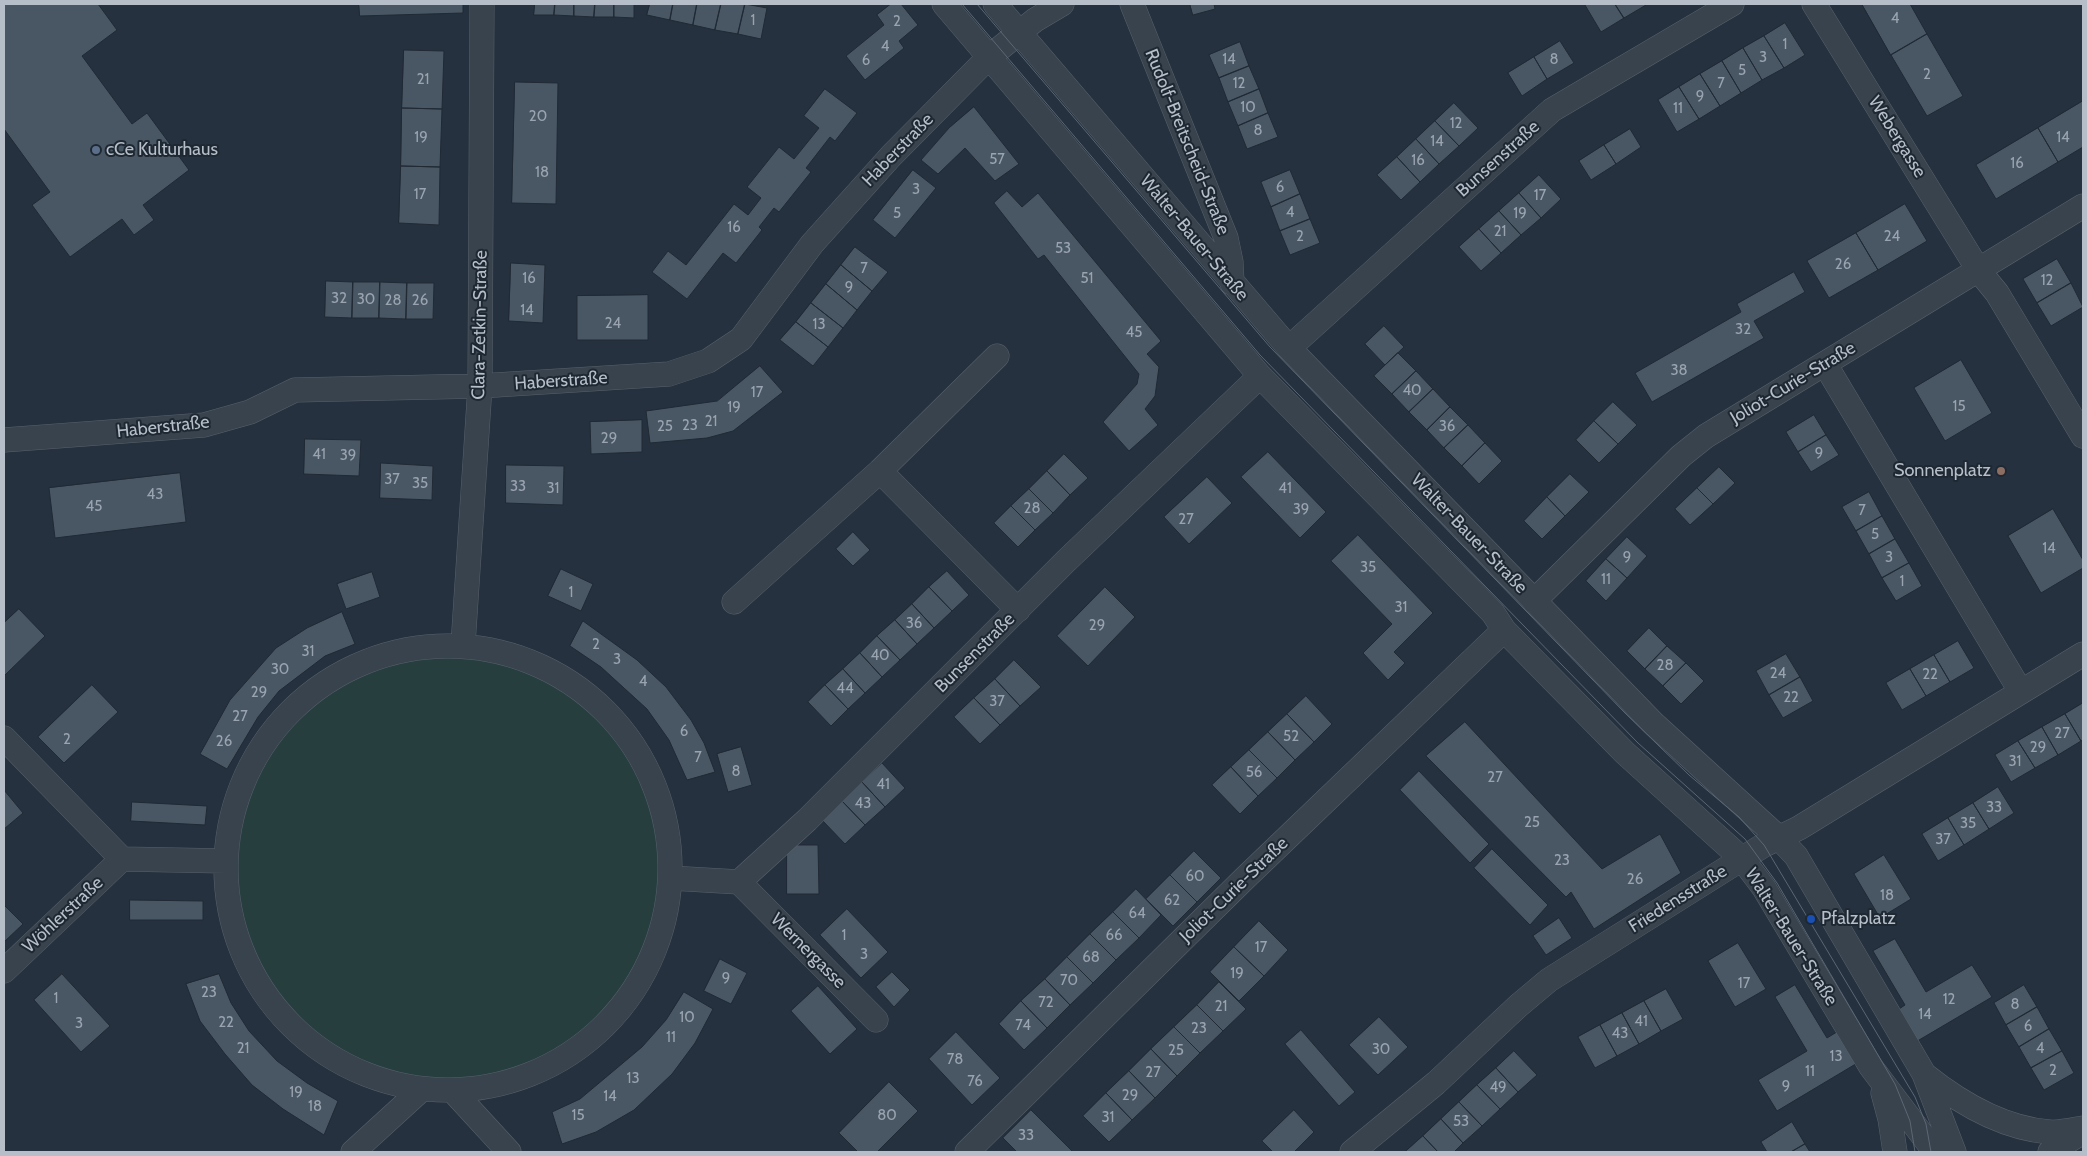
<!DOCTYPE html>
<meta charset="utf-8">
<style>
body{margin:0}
#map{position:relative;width:2087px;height:1156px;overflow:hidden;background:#25313e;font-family:Cabin,sans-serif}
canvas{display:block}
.frame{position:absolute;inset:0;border:5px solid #b5bec9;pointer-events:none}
</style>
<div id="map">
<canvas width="2087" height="1156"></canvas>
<div class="frame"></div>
</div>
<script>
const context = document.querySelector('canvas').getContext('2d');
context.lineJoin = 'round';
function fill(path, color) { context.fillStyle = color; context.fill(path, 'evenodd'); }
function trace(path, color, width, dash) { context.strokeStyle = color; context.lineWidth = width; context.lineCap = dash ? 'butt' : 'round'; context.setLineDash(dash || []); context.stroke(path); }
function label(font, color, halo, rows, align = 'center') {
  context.font = font + ' Cabin,sans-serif'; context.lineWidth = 4; context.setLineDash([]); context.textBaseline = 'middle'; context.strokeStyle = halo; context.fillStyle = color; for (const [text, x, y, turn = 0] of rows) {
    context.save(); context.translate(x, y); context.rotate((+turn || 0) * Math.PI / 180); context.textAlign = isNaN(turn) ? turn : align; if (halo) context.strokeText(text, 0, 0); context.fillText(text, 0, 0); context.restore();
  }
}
const green = new Path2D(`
 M226 868a222 222 0 1 1 444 0a222 222 0 1 1-444 0Z`);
const building = new Path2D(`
 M4,4H98L117,30L82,56L132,124L147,113L189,170L143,205L154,220L134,235L122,219L70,257L32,205L50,192L4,129Z
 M359,4H463V13L360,16Z
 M535,4H555L554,15H534Z
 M555,4H574V16L554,15Z
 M574,4H595L594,17L574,16Z
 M595,4H614V17H594Z
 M614,4H634V18L614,17Z
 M650,4H673L670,20L647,15Z
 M673,4H697L693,25L670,20Z
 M697,4H721L715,30L693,25Z
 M721,4H745L738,34L715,30Z
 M745,4L767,8L761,39L738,34Z
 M891,4H901L918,25L899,41L904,48L865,80L846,56L884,25L877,15Z
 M1190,4H1214L1215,9L1193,15Z
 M1587,4H1615L1624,18L1601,32L1585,5Z
 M1615,4H1646V5L1624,18Z
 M1862,4H1910L1927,34L1891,55Z
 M1785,23L1805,55L1784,68L1764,36Z
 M1927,34L1963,96L1927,116L1891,55Z
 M1764,36L1784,68L1762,80L1743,48Z
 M1560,41L1574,63L1547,79L1534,57Z
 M1240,42L1249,66L1219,78L1209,55Z
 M1743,48L1762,80L1741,93L1722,61Z
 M404,50L444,51L442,109L402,108Z
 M1534,57L1547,79L1522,96L1508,73Z
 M1722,61L1741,93L1720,106L1700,74Z
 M1249,66L1259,89L1228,102L1219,78Z
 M1700,74L1720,106L1699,119L1679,87Z
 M515,82L558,83L556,204L512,203Z
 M1679,87L1699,119L1677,132L1658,100Z
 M825,89L857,113L835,141L830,137L806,168L811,172L779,212L774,208L759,227L762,230L736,263L723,253L687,299L652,272L668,251L686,265L734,204L748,215L761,198L747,187L779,147L794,159L819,128L804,116Z
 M1259,89L1268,113L1238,126L1228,102Z
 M2083,101V147L2058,162L2038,128Z
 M1454,103L1478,128L1459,146L1435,121Z
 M974,107L1019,164L995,181L965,148L938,174L921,160L949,128Z
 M402,108L442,109L440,167L401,166Z
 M1268,113L1278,137L1247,149L1238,126Z
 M1435,121L1459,146L1439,164L1416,139Z
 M2038,128L2058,162L1996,199L1976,165Z
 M1630,129L1641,147L1616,164L1604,145Z
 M1416,139L1439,164L1420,182L1397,157Z
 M1604,145L1616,164L1591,180L1579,161Z
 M1397,157L1420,182L1401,200L1377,175Z
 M401,166L440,167L439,225L399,223Z
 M913,170L936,188L895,238L873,220Z
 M1290,170L1300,194L1271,207L1261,182Z
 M1539,175L1561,199L1541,218L1519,193Z
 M1007,191L1022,207L1038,193L1161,341L1147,354L1159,367L1155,396L1145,409L1158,425L1129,451L1103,422L1137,384L1139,374L1044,255L1038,259L994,203Z
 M1519,193L1541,218L1521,235L1499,211Z
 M1300,194L1310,219L1280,231L1271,207Z
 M1905,204L1927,241L1878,270L1856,233Z
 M1499,211L1521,235L1501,253L1479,229Z
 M1310,219L1320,243L1290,255L1280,231Z
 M1479,229L1501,253L1481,271L1459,247Z
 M1856,233L1878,270L1829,298L1807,261Z
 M855,247L888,272L872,291L841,265Z
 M2057,259L2071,283L2037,303L2023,279Z
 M511,263L545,265L543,323L509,321Z
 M841,265L872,291L857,310L826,284Z
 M1794,272L1805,292L1754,321L1764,338L1652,402L1635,373L1741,312L1737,304Z
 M326,281L353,282L352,318L325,317Z
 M353,282H380L379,318H352Z
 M380,282L407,283L406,319L379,318Z
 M407,283H434L433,319H406Z
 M2071,283L2083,307L2051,326L2037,303Z
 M826,284L857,310L843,328L811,303Z
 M648,295V340H577V296Z
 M811,303L843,328L828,347L796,322Z
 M796,322L828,347L813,366L780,340Z
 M1384,326L1404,347L1385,365L1365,344Z
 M1398,353L1416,371L1392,394L1374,376Z
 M1961,360L1992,413L1945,441L1914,388Z
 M760,366L783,392L733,431L707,438L650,443L646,411L717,401Z
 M1416,371L1433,389L1409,412L1392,394Z
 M1433,389L1450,407L1427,430L1409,412Z
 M1613,402L1637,425L1618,444L1594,421Z
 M1450,407L1468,425L1444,448L1427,430Z
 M1814,415L1826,435L1798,452L1786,432Z
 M642,420V452L591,454L590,422Z
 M1594,421L1618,444L1599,463L1576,440Z
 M1468,425L1485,443L1462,466L1444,448Z
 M1826,435L1839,455L1811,472L1798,452Z
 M305,439L361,440L359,476L304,474Z
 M1485,443L1502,461L1479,484L1462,466Z
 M1268,452L1326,512L1300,538L1241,477Z
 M1064,454L1088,478L1070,495L1047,471Z
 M381,463L433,466L432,500L380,498Z
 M506,465L564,466L563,505L506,503Z
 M1719,467L1735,483L1713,504L1697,488Z
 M1047,471L1070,495L1053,513L1029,489Z
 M180,473L186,522L55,538L49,488Z
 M1570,474L1589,492L1565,516L1547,497Z
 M1207,477L1232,503L1189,544L1164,517Z
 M1697,488L1713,504L1690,525L1675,509Z
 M1029,489L1053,513L1035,530L1011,506Z
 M1869,492L1882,516L1856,531L1842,507Z
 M1547,497L1565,516L1542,539L1524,521Z
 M1011,506L1035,530L1018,547L994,523Z
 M2053,509L2083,560V568L2041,593L2008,536Z
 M1882,516L1895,539L1869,554L1856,531Z
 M853,532L870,550L853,566L836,549Z
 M1358,535L1433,613L1394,652L1405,663L1388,680L1363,653L1392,624L1331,561Z
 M1627,537L1647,556L1627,578L1606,559Z
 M1895,539L1909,563L1882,578L1869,554Z
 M1606,559L1627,578L1606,601L1586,581Z
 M1909,563L1922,586L1896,601L1882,578Z
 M561,569L593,584L581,611L548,596Z
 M947,571L969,595L952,611L929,587Z
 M372,572L380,597L346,609L337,584Z
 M929,587L952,611L934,628L912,604Z
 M1105,587L1135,617L1088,666L1057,636Z
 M912,604L934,628L917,644L895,620Z
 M19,609L45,636L4,676V623Z
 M342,612L355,644L325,656L279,691L258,717L227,769L200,754L230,700L276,648L307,628Z
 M895,620L917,644L900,660L877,636Z
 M583,621L637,660L666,687L691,720L704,743L715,772L687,780L669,740L647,709L601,667L570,646Z
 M1649,628L1667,646L1645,669L1627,651Z
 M877,636L900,660L882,677L860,653Z
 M1958,641L1974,668L1950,682L1934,655Z
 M1667,646L1686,663L1663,686L1645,669Z
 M860,653L882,677L865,693L843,669Z
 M1786,654L1800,677L1769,695L1756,671Z
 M1934,655L1950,682L1926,696L1910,669Z
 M1014,660L1041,687L1020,706L995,679Z
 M1686,663L1704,681L1681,704L1663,686Z
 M843,669L865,693L848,709L825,685Z
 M1910,669L1926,696L1902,710L1886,683Z
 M1800,677L1813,701L1783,718L1769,695Z
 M995,679L1020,706L1000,725L974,698Z
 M92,685L118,712L64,763L38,737Z
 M825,685L848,709L831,726L808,702Z
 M1306,696L1332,724L1314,742L1287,714Z
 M974,698L1000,725L980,744L954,717Z
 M2083,703V740L2081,741L2065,714Z
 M1287,714L1314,742L1295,760L1268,732Z
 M2065,714L2081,741L2058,755L2042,727Z
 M1465,722L1602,869L1660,834L1681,873L1594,929L1571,892L1566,897L1426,756Z
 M2042,727L2058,755L2035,768L2018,741Z
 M1268,732L1295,760L1277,778L1249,750Z
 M2018,741L2035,768L2011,782L1995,755Z
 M741,747L752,785L728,792L717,754Z
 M1249,750L1277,778L1258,796L1231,767Z
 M882,763L905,788L885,807L862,782Z
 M1231,767L1258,796L1240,814L1212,785Z
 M1419,771L1489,844L1470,863L1400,790Z
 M862,782L885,807L865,825L842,801Z
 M1998,787L2014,813L1989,829L1973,803Z
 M4,790L23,813L4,829Z
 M842,801L865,825L845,844L822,820Z
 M132,802L207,806L205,825L131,821Z
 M1973,803L1989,829L1964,845L1948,818Z
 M1948,818L1964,845L1938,861L1922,834Z
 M787,845H818L819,894H787Z
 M1492,849L1548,905L1530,925L1474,868Z
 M1194,851L1221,878L1197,902L1170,875Z
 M1884,855L1911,899L1880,918L1854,874Z
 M1170,875L1197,902L1173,926L1146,899Z
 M1136,889L1161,915L1139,938L1113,912Z
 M130,900L203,901V920H130Z
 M4,905L23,924L4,942Z
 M847,909L888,952L861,978L820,935Z
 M1113,912L1139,938L1116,960L1090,934Z
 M1559,918L1572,938L1546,955L1533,936Z
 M1259,921L1288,950L1264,976L1234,947Z
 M1090,934L1116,960L1093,983L1067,957Z
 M1895,939L1926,992L1972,965L1992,997L1914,1043L1896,1011L1905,1005L1873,951Z
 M1738,943L1766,989L1735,1007L1708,961Z
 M1234,947L1264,976L1239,1001L1210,972Z
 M1067,957L1093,983L1070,1005L1045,979Z
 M720,959L747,973L731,1004L704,991Z
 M892,972L910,990L894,1007L876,987Z
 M62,974L110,1026L81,1052L34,1000Z
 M219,974L231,1003L249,1031L277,1061L307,1083L338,1101L324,1135L283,1109L252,1085L225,1054L200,1021L186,984Z
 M1045,979L1070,1005L1047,1028L1021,1001Z
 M1219,982L1246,1009L1223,1031L1197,1005Z
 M1795,985L1827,1038L1840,1030L1859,1062L1777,1111L1758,1080L1807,1051L1775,997Z
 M2024,985L2037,1007L2006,1025L1994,1003Z
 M818,986L857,1029L830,1054L791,1011Z
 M1666,989L1683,1019L1661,1031L1644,1001Z
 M684,992L713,1009L695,1043L672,1074L634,1110L596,1132L562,1144L552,1112L580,1099L642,1047L666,1020Z
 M1021,1001L1047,1028L1024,1050L999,1024Z
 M1644,1001L1661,1031L1639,1044L1622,1013Z
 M1197,1005L1223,1031L1200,1053L1174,1027Z
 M2037,1007L2049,1029L2019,1047L2006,1025Z
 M1622,1013L1639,1044L1617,1056L1600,1025Z
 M1379,1017L1408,1047L1378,1075L1349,1045Z
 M1600,1025L1617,1056L1595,1068L1578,1037Z
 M1174,1027L1200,1053L1177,1076L1151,1049Z
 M2049,1029L2062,1051L2031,1068L2019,1047Z
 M1301,1030L1355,1092L1339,1106L1285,1044Z
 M956,1032L1000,1078L972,1105L929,1059Z
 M1151,1049L1177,1076L1155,1098L1129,1071Z
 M1514,1051L1537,1075L1518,1092L1496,1068Z
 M2062,1051L2074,1073L2044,1090L2031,1068Z
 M1496,1068L1518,1092L1500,1109L1477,1085Z
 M1129,1071L1155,1098L1132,1120L1106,1093Z
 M889,1082L918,1111L877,1152H858L839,1133Z
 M1477,1085L1500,1109L1482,1126L1459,1102Z
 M1106,1093L1132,1120L1109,1142L1083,1116Z
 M1459,1102L1482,1126L1463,1143L1441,1119Z
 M1031,1110L1073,1152H1017L1003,1138Z
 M1294,1110L1314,1132L1294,1152H1273L1262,1141Z
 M1441,1119L1463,1143L1454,1152H1438L1423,1136Z
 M1792,1122L1805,1144L1791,1152H1767L1761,1142Z
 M1423,1136L1438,1152H1405Z
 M1805,1144L1810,1152H1791Z`);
const minor = new Path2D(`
 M944,4L1260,376L1493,613L1504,630L1625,753L1742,859L1764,888L1871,1067L1935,1152
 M995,4L1289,348L1653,723L1778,837L1796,856L1924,1074L1954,1152
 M1132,4L1226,238L1231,262L1232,283
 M1814,4L1979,271L1997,293L2083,436
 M1289,348L1552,110L1732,4
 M997,356L880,471L1018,610
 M1825,364L2021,692
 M4,440L204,425L250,412L295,390L480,386L669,374L708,361L741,339L812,244L891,156L989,57L1035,20L1062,4
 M1534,601L1681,456L1706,436L2083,206
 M734,602L880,471
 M463,645L480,386L482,4
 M226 868a222 222 0 1 1 444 0a222 222 0 1 1-444 0Z
 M4,738L122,859L226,861
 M670,878L739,882L807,820L1066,561L1260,376
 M739,882L876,1020
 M4,971L122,859
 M1925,1075C1960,1103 2002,1128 2049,1132C2060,1133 2072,1130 2083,1128
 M453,1091L509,1152
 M1883,1093L1890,1119L1895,1152
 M353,1152L422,1089
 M967,1152L1244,879L1504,630
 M1352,1152L1436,1083L1518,1006L1549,980L1764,845L1799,828L2083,654
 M2050,1152L2083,1132`);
const tram = new Path2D(`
 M962,4L1260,355L1638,743L1745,839L1777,883L1895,1084L1910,1121L1915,1152
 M977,4L1270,347L1625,713L1689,775L1739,817L1764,845L1915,1097L1926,1124L1931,1152`);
const markers = [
 [96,150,5,"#5c6f8a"],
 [2001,471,5,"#8d6e63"],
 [1811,919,5,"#1a4fb4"]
];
const numberNames = [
 ["4",1895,19],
 ["1",753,21],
 ["2",897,22],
 ["1",1785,45],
 ["4",885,47],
 ["3",1763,58],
 ["14",1229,60],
 ["8",1554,60],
 ["6",866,61],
 ["5",1742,71],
 ["2",1927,75],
 ["21",423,80],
 ["12",1239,84],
 ["7",1721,84],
 ["9",1700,97],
 ["10",1248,108],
 ["11",1678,109],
 ["20",538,117],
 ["12",1456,124],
 ["8",1258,131],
 ["19",421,138],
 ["14",2063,138],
 ["14",1437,142],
 ["57",997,160],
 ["16",1418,161],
 ["16",2017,164],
 ["18",542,173],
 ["6",1280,188],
 ["3",916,190],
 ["17",420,195],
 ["17",1540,196],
 ["4",1290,213],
 ["5",897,214],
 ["19",1520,214],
 ["16",734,228],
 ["21",1500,232],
 ["2",1300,237],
 ["24",1892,237],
 ["53",1063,249],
 ["26",1843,265],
 ["7",864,269],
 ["16",529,279],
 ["51",1087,279],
 ["12",2047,281],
 ["9",849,288],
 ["32",339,299],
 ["30",366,300],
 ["28",393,301],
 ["26",420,301],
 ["14",527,311],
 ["24",613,324],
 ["13",819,325],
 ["32",1743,330],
 ["45",1134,333],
 ["38",1679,371],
 ["40",1412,391],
 ["17",757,393],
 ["15",1959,407],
 ["19",734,408],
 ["21",711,422],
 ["23",690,426],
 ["25",665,427],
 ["36",1447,427],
 ["29",609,439],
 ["9",1819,454],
 ["41",319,455],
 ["39",348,456],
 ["37",392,480],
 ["35",420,484],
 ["33",518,487],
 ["31",553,489],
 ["41",1285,489],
 ["43",155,495],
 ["45",94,507],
 ["28",1032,509],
 ["39",1301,510],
 ["7",1862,511],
 ["27",1186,520],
 ["5",1875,535],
 ["14",2049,549],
 ["9",1627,558],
 ["3",1889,558],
 ["35",1368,568],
 ["11",1606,580],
 ["1",1902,582],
 ["1",571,593],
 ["31",1401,608],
 ["36",914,624],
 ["29",1097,626],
 ["2",596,645],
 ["31",308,652],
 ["40",880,656],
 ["3",617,660],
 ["28",1665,666],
 ["30",280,670],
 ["24",1778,674],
 ["22",1930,675],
 ["4",643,682],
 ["44",845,689],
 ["29",259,693],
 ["22",1791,698],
 ["37",997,702],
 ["27",240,717],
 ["6",684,732],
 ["27",2062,734],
 ["52",1291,737],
 ["2",67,740],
 ["26",224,742],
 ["29",2038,748],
 ["7",698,758],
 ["31",2015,762],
 ["8",736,772],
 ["56",1254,773],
 ["27",1495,778],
 ["41",883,785],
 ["43",863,804],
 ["33",1994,808],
 ["25",1532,823],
 ["35",1968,824],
 ["37",1943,840],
 ["23",1562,861],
 ["60",1195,877],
 ["26",1635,880],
 ["18",1887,896],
 ["62",1172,901],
 ["64",1137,914],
 ["1",844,936],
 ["66",1114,936],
 ["17",1261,948],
 ["3",864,955],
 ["68",1091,958],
 ["19",1237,974],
 ["9",726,979],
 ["70",1069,981],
 ["17",1744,984],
 ["23",209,993],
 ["1",56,999],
 ["12",1949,1000],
 ["72",1046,1003],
 ["8",2015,1005],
 ["21",1221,1007],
 ["14",1925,1015],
 ["10",687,1018],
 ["41",1641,1022],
 ["22",226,1023],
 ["3",79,1024],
 ["74",1023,1026],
 ["6",2028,1027],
 ["23",1199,1029],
 ["43",1620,1034],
 ["11",671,1038],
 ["21",243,1049],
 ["4",2040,1049],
 ["30",1381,1050],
 ["25",1176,1051],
 ["13",1836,1057],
 ["78",955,1060],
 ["2",2053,1071],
 ["11",1810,1072],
 ["27",1153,1073],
 ["13",633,1079],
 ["76",975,1082],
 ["9",1786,1087],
 ["49",1498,1088],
 ["19",296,1093],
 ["29",1130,1096],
 ["14",610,1097],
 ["18",315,1107],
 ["15",578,1116],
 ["80",887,1116],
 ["31",1108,1118],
 ["53",1461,1122],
 ["33",1026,1136]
];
const streetNames = [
 ["Webergasse",1897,137,58],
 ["Rudolf-Breitscheid-Straße",1187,142,68],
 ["Haberstraße",898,150,-46],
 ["Bunsenstraße",1498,159,-42],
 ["Walter-Bauer-Straße",1194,238,50],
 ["Clara-Zetkin-Straße",480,325,-89],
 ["Haberstraße",561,381,-4],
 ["Joliot-Curie-Straße",1793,383,-31],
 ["Haberstraße",163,427,-6],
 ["Walter-Bauer-Straße",1469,534,46],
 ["Bunsenstraße",975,653,-45],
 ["Joliot-Curie-Straße",1234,890,-44],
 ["Friedensstraße",1678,899,-32],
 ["Wöhlerstraße",63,915,-43],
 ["Walter-Bauer-Straße",1791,937,58],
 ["Wernergasse",808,951,45]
];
const poiNames = [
 ["cCe Kulturhaus",106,150],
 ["Sonnenplatz",1991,471,"right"],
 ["Pfalzplatz",1821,919]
];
fill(green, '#273e3f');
fill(building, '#495764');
trace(building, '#202a35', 1);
trace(minor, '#57616c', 25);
trace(minor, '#39434e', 24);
trace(tram, '#5b6775', 1);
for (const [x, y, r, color] of markers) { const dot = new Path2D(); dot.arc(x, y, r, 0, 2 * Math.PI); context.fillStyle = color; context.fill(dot); trace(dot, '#1e2833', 2); }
label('15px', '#9aa4b0', null, numberNames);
label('18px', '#b5bec9', '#1e2833', streetNames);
label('18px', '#b5bec9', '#1e2833', poiNames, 'left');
</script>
